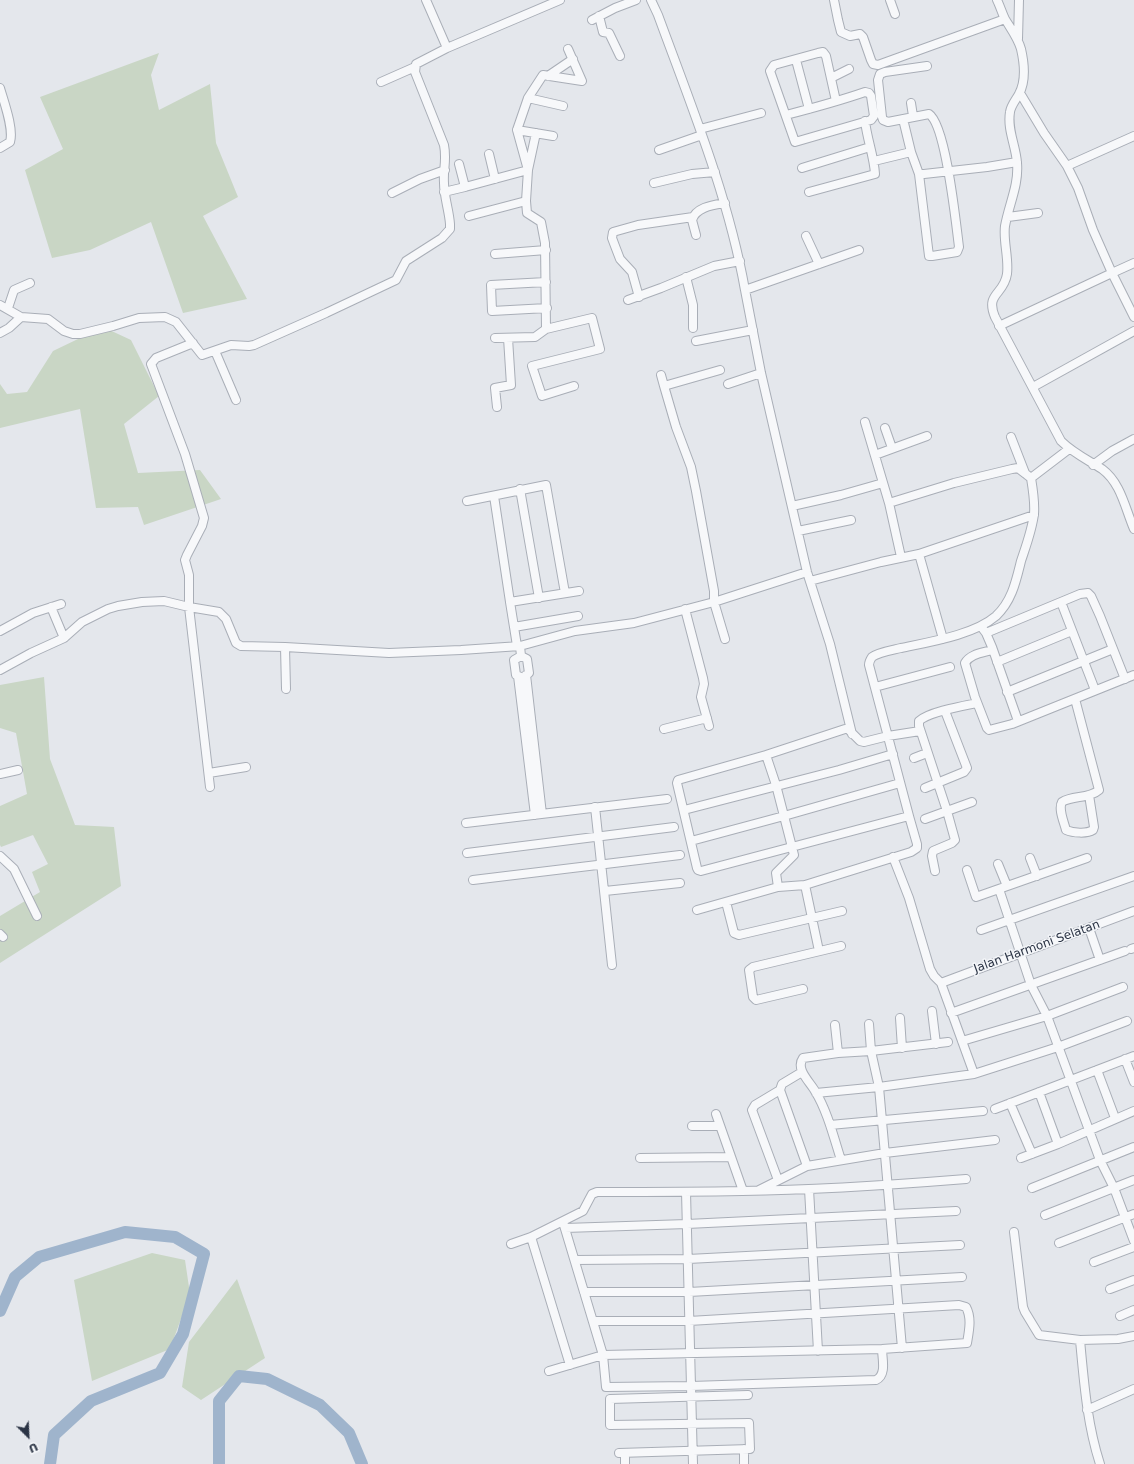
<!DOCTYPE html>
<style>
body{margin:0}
#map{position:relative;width:1134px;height:1464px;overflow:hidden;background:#e4e7ec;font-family:"DejaVu Sans",sans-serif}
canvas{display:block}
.north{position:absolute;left:8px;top:1416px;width:40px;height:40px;-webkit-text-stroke:3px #f4f6f9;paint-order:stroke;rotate:156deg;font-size:11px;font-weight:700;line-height:16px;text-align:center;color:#2b3445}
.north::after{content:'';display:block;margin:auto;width:14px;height:18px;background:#2b3445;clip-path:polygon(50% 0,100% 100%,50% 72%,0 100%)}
</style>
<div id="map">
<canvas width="1134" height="1464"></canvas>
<div class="north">U</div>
</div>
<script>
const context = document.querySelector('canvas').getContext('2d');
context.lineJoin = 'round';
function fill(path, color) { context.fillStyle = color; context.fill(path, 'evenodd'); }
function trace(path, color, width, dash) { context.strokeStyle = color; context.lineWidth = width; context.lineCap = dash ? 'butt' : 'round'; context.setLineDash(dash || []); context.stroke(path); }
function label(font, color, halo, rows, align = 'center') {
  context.font = font + ' "DejaVu Sans",sans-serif'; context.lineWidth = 3; context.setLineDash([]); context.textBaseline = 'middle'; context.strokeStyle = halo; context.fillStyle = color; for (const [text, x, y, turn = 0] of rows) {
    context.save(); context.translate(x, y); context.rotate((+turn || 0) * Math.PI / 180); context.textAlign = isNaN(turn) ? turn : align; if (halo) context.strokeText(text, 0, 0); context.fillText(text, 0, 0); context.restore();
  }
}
const green = new Path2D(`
 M159,53L151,75L159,110L210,84L216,143L238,197L203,216L247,299L183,313L151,222L90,250L52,258L25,170L63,149L40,97Z
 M103,327L131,340L159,396L124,424L138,473L200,470L221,499L144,525L138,507L96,508L80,409L0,428V384L7,394L27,392L53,351Z
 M44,677L50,759L75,825L114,827L121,886L0,963V916L40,892L32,872L48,864L33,835L1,847L0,845V806L27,794L16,733L0,728V685Z
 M152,1253L185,1260L190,1294L170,1349L92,1381L74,1280Z
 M237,1279L265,1358L201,1400L182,1387L189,1342Z`);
const river = new Path2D(`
 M0,1311L15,1277L39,1257L125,1232L175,1237L204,1254L183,1334L160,1373L91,1401L54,1435L50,1464
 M219,1464V1401L239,1376L267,1379L320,1405L349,1433L362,1464`);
const minor = new Path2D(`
 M426,0L447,48
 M651,0L658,15C691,105 728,195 745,290
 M834,0L838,20L841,32L850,36L860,34L863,37L871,60L873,64L878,65L1005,19
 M890,0L895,14
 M997,0C1000,6 1002,13 1005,19C1011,29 1018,38 1021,49C1024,62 1026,81 1019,94C1016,100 1011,105 1010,112C1007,130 1016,146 1017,163C1019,185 1009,204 1005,226C1003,241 1009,258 1007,274C1004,295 985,293 995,317L1061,441C1073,453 1088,460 1102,469C1121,483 1125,508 1134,529
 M599,16L603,32L609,33L620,56
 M592,20L615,8L636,0
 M1018,39L1019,0
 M796,60L809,109
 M548,76L573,59
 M831,78L849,69
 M381,82L415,67
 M0,88C4,102 14,129 10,142L0,148
 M1020,93L1044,133L1067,166L1078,188L1093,230L1112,273L1134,263
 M528,98L543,75L582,81L568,49
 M911,103L913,116
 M786,115C813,108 839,101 865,92L869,93L871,96L874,116L871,120L795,142L770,71L774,65L818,53L823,52L826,56L836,101
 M903,119L911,152
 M700,129L761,113
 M517,130L528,98L563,106
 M659,150L702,135
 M489,154L495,179
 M874,161L911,152L919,174H924L987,167L1017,162
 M1067,166L1134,136
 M802,168L870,147
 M919,174L929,256H932L957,252L959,247C956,224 946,125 929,114L888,122L883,120L882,117L878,80L880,74L885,72L927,66
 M654,183L692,174L715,172
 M465,187L528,170L517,130L553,136
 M444,192L465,187L459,164
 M809,192L875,174C874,156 867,139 865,121
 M392,193L420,179L445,170
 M469,216L526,201L528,170L536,133
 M1008,217L1038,213
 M696,235L692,220C696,207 713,205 725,203
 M806,236L819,264
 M495,254L546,250
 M686,277L693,305V328
 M546,282L491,285L492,311L547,308
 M639,297L632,272L620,259L615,246L612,238L613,232L638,225L693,217
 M628,300L661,288L714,266L740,261
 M0,305L21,317L48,319L64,331L73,334H80L113,326L139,318L165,317L176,322L202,355L231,345L249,346L254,345L326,313L396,280L406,261L442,238L450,229V224C449,210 444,197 444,183C443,169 447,160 444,145L415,72L416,64L447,48L560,0
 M8,308L14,290L30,283
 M999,326L1112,273L1134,317
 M546,329L592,318L600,349L532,366L542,396L574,386
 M0,333L9,328L21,317
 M495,338L535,337L546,329L545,243L541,222L527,213L526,201
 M696,341L753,330
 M193,343L156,358L151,364L185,454L204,518L202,526L187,555L185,560L189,575V607L210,787
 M215,351L236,400
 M720,370L664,386L676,427L691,467L696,491L714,591V602L725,639
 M661,375L664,386
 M728,384L761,373
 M1033,387L1134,331
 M497,407L495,388L511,385L508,338
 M865,422L889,503L954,483L1012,469L1018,468L1031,478
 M885,428L892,448
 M1011,437L1025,473
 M875,455L927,436
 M1093,465L1112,451L1134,439
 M520,489L539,598
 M494,496L510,602
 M467,501L546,485L565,593
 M889,503L901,557
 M792,506L841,495L883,483
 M798,531L851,520
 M919,554L943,639
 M810,581L881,562L919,554L1034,515
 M1061,602L1095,690
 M51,607L64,638
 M685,609L703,678L704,684L701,697L709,726
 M514,627L510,602L579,591
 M983,629L986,633L992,647L1018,721
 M0,631L33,613L61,604
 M986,633L1080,594L1088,593L1091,596L1100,616L1125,679
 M517,646L514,627L578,616
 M520,646L521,656L527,659L529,673L523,678L516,675L514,660L521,656
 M285,647L286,689
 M992,650C982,653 970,654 965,663L975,697L987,728L989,730L1012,724L1134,675
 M997,662L1072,631
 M0,670L31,653L64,638L82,622L108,609L118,606L142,602L164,601L189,607L219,612L226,619L236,643L241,646L285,647L389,653L461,650L520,646L575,631L634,623L714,602L807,572
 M526,675L542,814
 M518,676L535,815
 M875,687L950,667
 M1007,692L1113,649
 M1075,699L1099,790C1089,799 1073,795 1062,802C1058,809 1064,822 1066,830C1073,833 1087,834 1093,830L1094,827L1089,795
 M664,729L707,718
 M852,734L830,644L807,572L761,373L745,290L859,250
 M766,755L845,729H848L860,741L864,742L888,736L920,731
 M914,758L927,753
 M209,773L246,767
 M0,774L18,770
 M900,783L784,816L776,785L766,755L678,780L677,783L697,868L698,870L701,871L909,816L869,665C869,662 870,660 872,657C879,652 893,650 901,648C929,642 974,635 996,616C1012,601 1016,581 1021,561C1026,546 1032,530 1034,514C1035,502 1033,490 1031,478L1069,449
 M925,788L964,772L967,768L945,711
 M595,807L612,965
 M684,810L839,770L893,754
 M925,819L947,811L919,726V721C928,712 962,706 977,703
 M466,823L667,799
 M691,841L784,816L794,855L776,873L778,887
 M467,853L674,827
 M0,856L14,869L37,916
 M893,857L909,898L930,969L934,976L941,983L974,1074
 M1030,858L1037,876
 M998,864L1007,886
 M967,870L976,897L1087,858
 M935,871L932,856L933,851L952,843L955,840L947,811L972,802
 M473,880L680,855
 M805,885L819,951
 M999,889L1031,985L1047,1016L1100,1160L1114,1188L1134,1241
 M605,891L680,883
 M726,902L734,933L739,935L842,911
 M697,910L778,887L805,885L911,852L917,848V844L909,816
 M1089,928L1100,960
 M981,930L1134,876
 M0,934L3,937
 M1131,949L1134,948
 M941,983L1134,911
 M803,989L756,1000L753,997L749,970L753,967L841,946
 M932,1011L936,1044
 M951,1013L1125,951
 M900,1018L902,1048
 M869,1024L871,1051L879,1087L902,1348
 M835,1025L838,1053
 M962,1041L1047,1016L1123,987
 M1125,1059L1134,1082
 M1097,1070L1115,1118
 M780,1090L782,1084L802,1072
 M1039,1092L1058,1144
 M816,1093L879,1087L974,1074L1058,1047L1127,1021
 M1010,1103L1032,1154
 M995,1109L1134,1056
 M716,1114L743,1191
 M830,1125L983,1111
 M692,1126H720
 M640,1158L731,1157
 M1021,1158L1058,1144L1134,1111
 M841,1160C834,1138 827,1110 815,1091C810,1082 795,1069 803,1058L838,1053L871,1051L948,1042
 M778,1180L752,1110L755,1105L780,1090L807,1166
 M1032,1188L1134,1147
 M809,1189L818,1351
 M759,1190L807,1166L885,1153L995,1140
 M686,1192L693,1464
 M1045,1215L1134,1180
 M563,1222L603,1355L606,1387L691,1386L876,1380C887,1375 882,1358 882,1349
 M565,1228L687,1224L956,1211
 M1014,1232L1023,1307L1025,1312L1039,1335L1080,1340L1118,1339L1134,1336
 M531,1237L570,1365
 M1059,1243L1134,1214
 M511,1244L531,1237L583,1211L592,1194L597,1192C645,1192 694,1192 742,1191C817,1190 891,1185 966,1179
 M575,1260L688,1259L960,1245
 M1094,1262L1134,1247
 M1110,1289L1134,1280
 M584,1292H689L962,1277
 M1120,1316L1134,1310
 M1080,1340C1084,1382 1087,1424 1100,1464
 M549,1371L603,1355L882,1349L967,1343C969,1331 972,1318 966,1307L959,1305L689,1321H593
 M1087,1410L1134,1389
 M744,1449V1464
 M619,1453L750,1449L749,1423L610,1425V1399L748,1395
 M625,1453V1464`);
const streetNames = [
 ["Jalan Harmoni Selatan",1037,947,-20]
];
fill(green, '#c9d6c5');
trace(river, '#9fb4cc', 12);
trace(minor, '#a9aeb7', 10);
trace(minor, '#f7f8fa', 8);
label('12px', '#2b3445', '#f4f6f9', streetNames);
</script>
